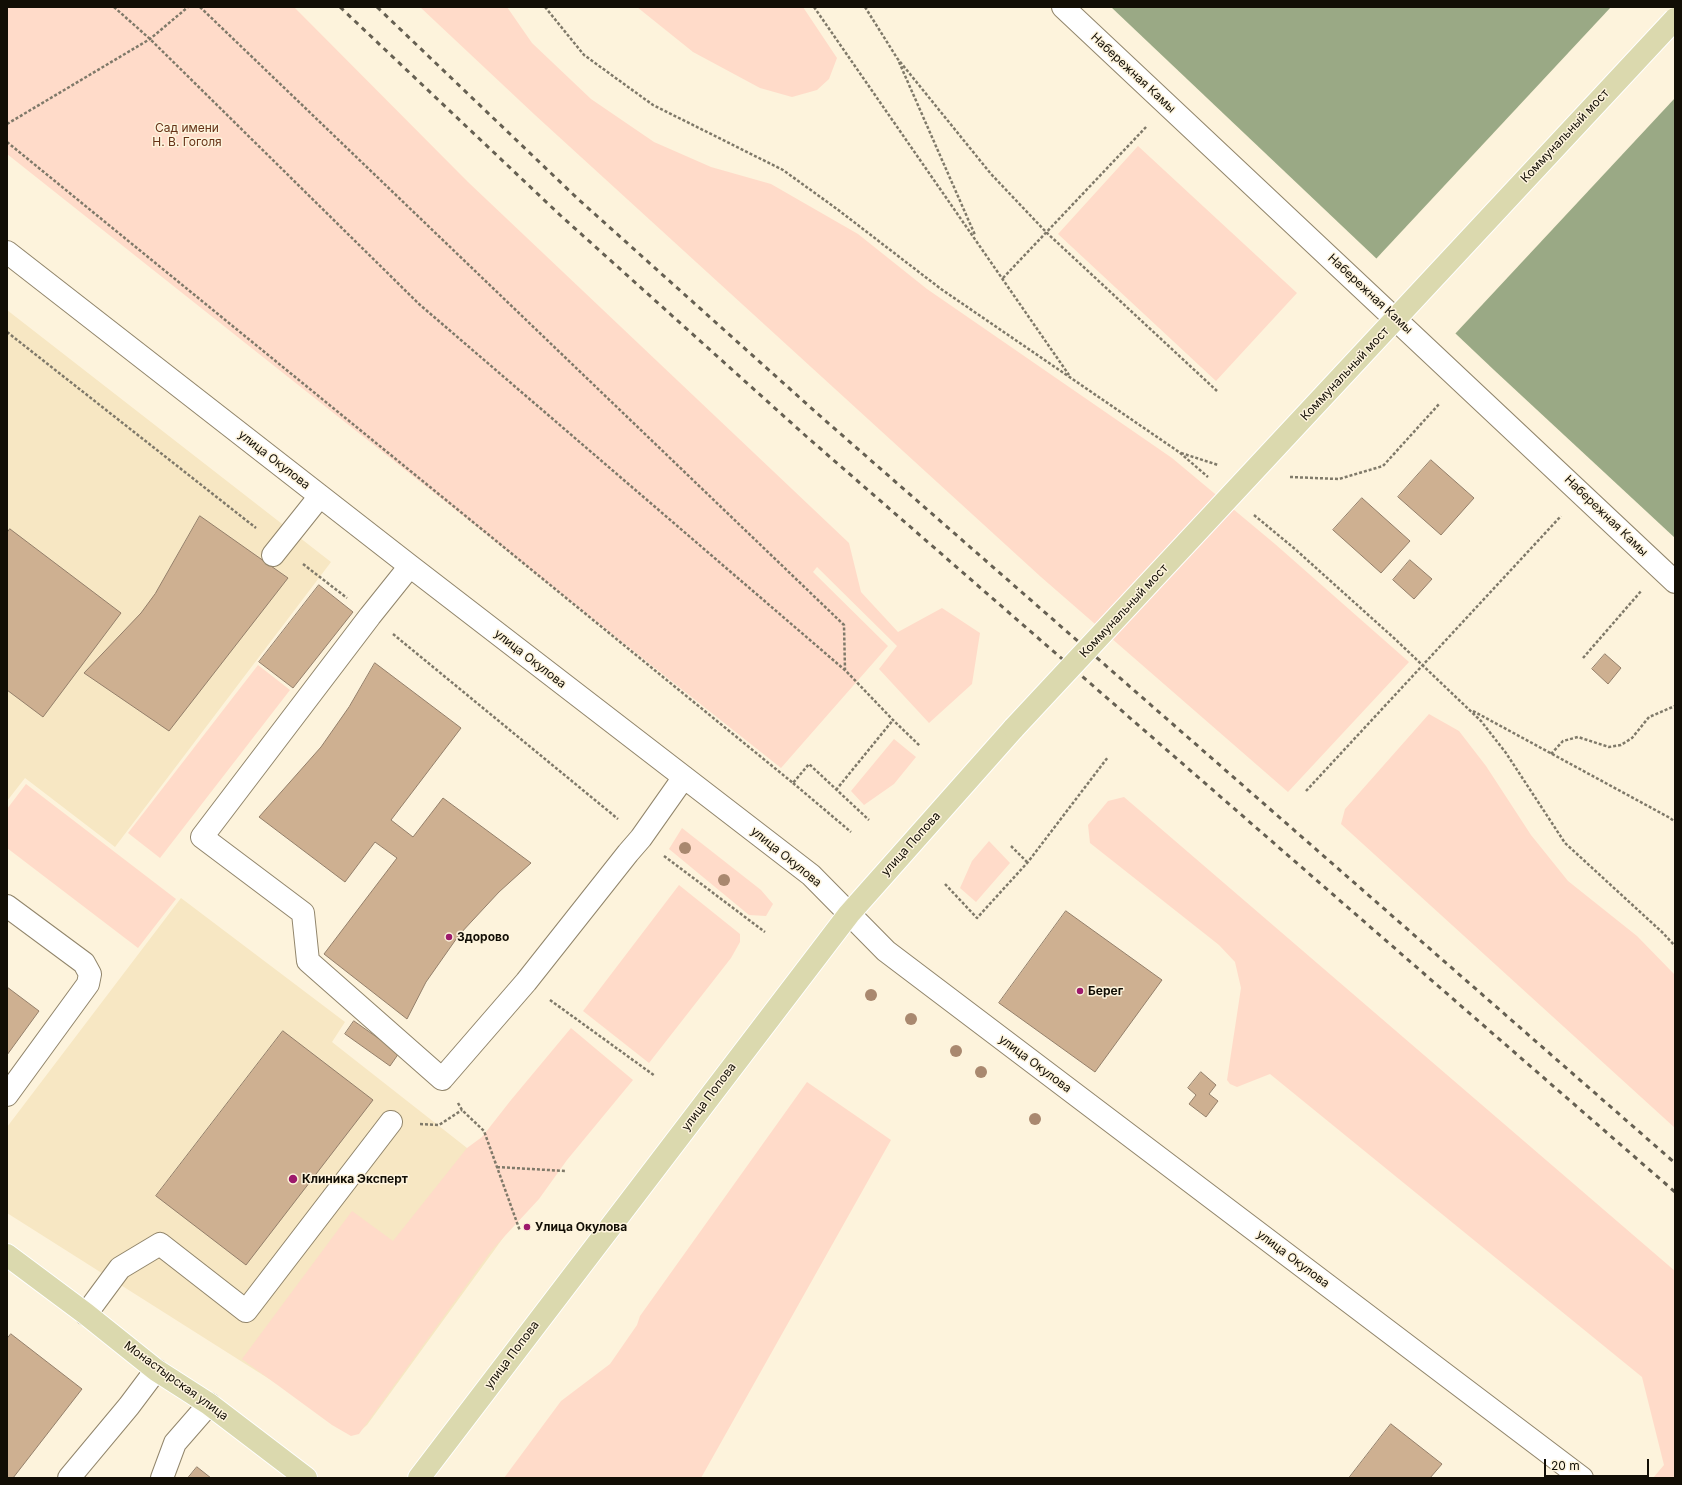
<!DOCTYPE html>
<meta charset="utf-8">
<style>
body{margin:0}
#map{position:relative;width:1682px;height:1485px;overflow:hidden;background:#fdf3dc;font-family:Inter,sans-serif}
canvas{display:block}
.frame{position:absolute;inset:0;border:8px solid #120e05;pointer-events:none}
.scale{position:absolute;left:1544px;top:1459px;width:105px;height:18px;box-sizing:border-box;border:2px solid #120e05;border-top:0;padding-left:5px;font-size:12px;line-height:14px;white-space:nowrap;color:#120e05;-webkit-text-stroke:3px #fdf3dc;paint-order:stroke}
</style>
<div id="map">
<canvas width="1682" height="1485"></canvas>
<div class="frame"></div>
<div class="scale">20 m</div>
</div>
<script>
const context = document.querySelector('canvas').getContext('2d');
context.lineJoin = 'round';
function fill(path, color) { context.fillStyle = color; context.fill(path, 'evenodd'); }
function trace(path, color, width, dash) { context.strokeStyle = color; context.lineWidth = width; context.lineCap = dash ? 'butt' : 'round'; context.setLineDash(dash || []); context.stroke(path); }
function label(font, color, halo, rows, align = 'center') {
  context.font = font + ' Inter,sans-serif'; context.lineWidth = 3; context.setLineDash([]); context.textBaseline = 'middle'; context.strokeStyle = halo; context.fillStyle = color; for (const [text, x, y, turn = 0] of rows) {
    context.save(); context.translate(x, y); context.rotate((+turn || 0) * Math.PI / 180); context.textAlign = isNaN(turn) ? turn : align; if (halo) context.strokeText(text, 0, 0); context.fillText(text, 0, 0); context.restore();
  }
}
const built = new Path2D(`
 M7,310L331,562L115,847L25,778L7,801Z
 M181,898L345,1022L332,1042L467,1148L530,1201L367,1425L358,1433L345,1427L7,1213V1127Z`);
const green = new Path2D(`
 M7,7H294L468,182L849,543L861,592L898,632L942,608L980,633L972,684L929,723L879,669L897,646L817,567L813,572L888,646L781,768L7,154Z
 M420,7H507L532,43L591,99L654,142L711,167L771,184L858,234L927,289L1172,458L1275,544L1409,662L1288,792L1041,577L535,115Z
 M637,7H803L837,58L829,79L817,90L792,97L760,88L693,52Z
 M1138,146L1297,293L1216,381L1058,234Z
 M258,665L290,690L160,858L128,833Z
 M1429,714L1459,731L1486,766L1531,835L1568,881L1637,936L1675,975V1128L1341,824L1345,809Z
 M894,739L916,757L894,784L864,805L851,791Z
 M26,784L176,899L138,948L7,848V809Z
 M1124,797L1675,1271V1478H1653L1664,1465L1642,1377L1270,1074L1237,1087L1230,1084L1227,1080L1241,988L1235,962L1219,945L1090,843L1088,825L1108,801Z
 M682,828L761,890L773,904L766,916L749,915L669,849Z
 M989,841L1010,863L976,902L960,888L972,861Z
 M679,885L740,934V942L731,958L649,1063L583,1011Z
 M571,1028L633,1080L567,1160L539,1199L491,1251L359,1434L351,1436L332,1425L242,1359L352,1211L393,1241L467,1148L482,1137L511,1100Z
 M807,1082L891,1140L701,1478H504L561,1401L610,1364L637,1325L640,1316Z`);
const water = new Path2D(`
 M1111,7H1675V538L1494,370Z`);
const pier = new Path2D(`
 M1611,7H1675V98L1454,335L1375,260Z`);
const building = new Path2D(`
 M1431,460L1474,498L1441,535L1398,497Z
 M1362,498L1410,541L1381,573L1333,530Z
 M200,516L288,578L169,731L84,673L141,613L155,594Z
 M10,529L121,613L43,717L7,690V533Z
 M1410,560L1432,579L1414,599L1393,580Z
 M319,585L353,612L293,688L259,662Z
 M1605,654L1621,668L1608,684L1592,669Z
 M375,663L461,728L391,820L413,837L443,798L531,863L499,892L459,935L426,982L407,1019L324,954L397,858L375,842L345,882L259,817L321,747L349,707Z
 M1066,911L1162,980L1095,1072L999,1003Z
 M7,987L39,1011L7,1055Z
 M354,1021L399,1053L390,1066L345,1034Z
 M283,1031L373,1100L246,1265L156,1196Z
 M1201,1072L1216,1085L1209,1094L1218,1101L1206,1117L1189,1104L1196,1095L1188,1088Z
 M11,1334L82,1389L13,1478H7V1339Z
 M1391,1424L1442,1464L1430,1478H1349Z
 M197,1467L211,1478H188Z`);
const path = new Path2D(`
 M114,7L150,39L419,304L846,671L893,720L920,746
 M200,7L844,625L845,670
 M545,7L584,55L653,105L783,170L837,209L941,289L1179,452L1208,477
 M814,7L1069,375
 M865,7L897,58L991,174L1047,233L1217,391
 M899,62L975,235
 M7,124L150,39L188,7
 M7,142L793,783L809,764L869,820
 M1003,278L1147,126
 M7,332L256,528
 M1181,453L1218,465
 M1290,477L1339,479L1383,466L1440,403
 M1254,515L1295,549L1395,639L1481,721L1506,753L1565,843L1663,933L1675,946
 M303,564L347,598
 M393,634L618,819
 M1583,658L1642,590
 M1473,711L1670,818L1675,822
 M1551,754L1563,741L1578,737L1609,747L1621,745L1632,738L1649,717L1675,706
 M793,783L851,832
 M836,790L893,720
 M1306,791L1561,516
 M1011,846L1027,862
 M664,856L765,932
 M945,884L977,918L1028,862L1108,757
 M550,1000L655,1076
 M458,1103L462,1110L484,1131L520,1231
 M420,1124L439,1125L462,1110
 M497,1167L565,1171`);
const minor = new Path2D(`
 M1063,7L1675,582
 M7,252L410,566L811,875L886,951L1582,1478
 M273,555L320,496
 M410,566L370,616L202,837L303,913L308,961L442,1079L526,982L628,853L641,838L684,777
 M7,906L84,963L90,974L88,984L7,1095
 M86,1314L120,1268L160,1244L246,1311L391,1122
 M69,1478L129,1406L156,1370
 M162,1478L175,1443L209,1404`);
const major = new Path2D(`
 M7,1255L86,1314L156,1370L209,1404L306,1478
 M419,1478L849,914L1014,728`);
const rail = new Path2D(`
 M340,7L560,215L807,437L1675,1192
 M377,7L578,199L819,415L1675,1163`);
const majorBridge = new Path2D(`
 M1014,728L1675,19`);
const trees = [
 [685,848],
 [724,880],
 [871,995],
 [911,1019],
 [956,1051],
 [981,1072],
 [1035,1119]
];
const markers = [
 [449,937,4,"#9d1a6c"],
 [1080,991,4,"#9d1a6c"],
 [293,1179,5,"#9d1a6c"],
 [527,1227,4,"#9d1a6c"]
];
const streetNames = [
 ["Набережная Камы",1133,73,43],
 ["Коммунальный мост",1565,136,-47],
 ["Набережная Камы",1370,294,43],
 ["Коммунальный мост",1345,374,-47],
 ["улица Окулова",274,460,38],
 ["Набережная Камы",1606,516,44],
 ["Коммунальный мост",1124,611,-47],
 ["улица Окулова",530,659,38],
 ["улица Попова",911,844,-48],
 ["улица Окулова",786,857,39],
 ["улица Окулова",1035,1064,37],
 ["улица Попова",709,1097,-53],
 ["улица Окулова",1293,1259,37],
 ["улица Попова",512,1355,-53],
 ["Монастырская улица",176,1381,36]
];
const parkNames = [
 ["Сад имени",187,128],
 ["Н. В. Гоголя",187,142]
];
const poiNames = [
 ["Здорово",457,937],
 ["Берег",1088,991],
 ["Клиника Эксперт",302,1179],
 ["Улица Окулова",535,1227]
];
fill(built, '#f7e7c3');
fill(green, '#ffdbc9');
fill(water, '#9aa985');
fill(pier, '#fdf3dc');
fill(building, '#ceb091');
trace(building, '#947f6a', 1);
trace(minor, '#91856b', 24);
trace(major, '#fff', 24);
trace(path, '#7f7969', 2.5, [3, 2]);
trace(minor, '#fff', 22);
trace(major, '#dbd9ae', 22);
trace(rail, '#666052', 3, [5, 5]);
trace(majorBridge, '#fff', 24, []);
trace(majorBridge, '#dbd9ae', 22);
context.fillStyle = '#a9886f';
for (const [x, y] of trees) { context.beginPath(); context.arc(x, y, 6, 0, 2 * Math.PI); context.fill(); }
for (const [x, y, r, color] of markers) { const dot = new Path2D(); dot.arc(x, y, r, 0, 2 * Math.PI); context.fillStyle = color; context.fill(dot); trace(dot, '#fdf3dc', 1.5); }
label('12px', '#120e05', '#fdf3dc', streetNames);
label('12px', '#653115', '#fdf3dc', parkNames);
label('bold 12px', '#120e05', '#fdf3dc', poiNames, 'left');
</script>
